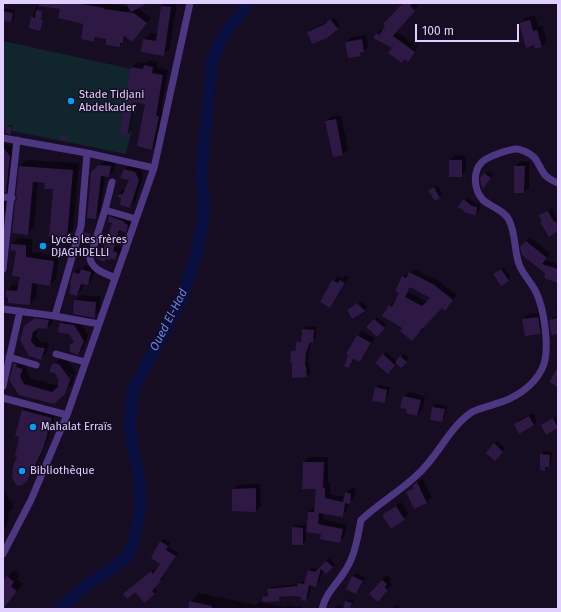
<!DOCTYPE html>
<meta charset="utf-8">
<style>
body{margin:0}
#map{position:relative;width:561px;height:612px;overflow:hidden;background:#160d22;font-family:"Fira Sans",sans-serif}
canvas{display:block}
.frame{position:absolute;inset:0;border:4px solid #e1cfff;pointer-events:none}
.scale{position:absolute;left:415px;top:24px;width:104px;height:18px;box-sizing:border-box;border:2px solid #e1cfff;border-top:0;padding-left:5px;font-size:12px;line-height:14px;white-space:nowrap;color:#e1cfff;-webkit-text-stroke:3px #160d22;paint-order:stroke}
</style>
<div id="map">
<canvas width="561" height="612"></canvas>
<div class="frame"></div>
<div class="scale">100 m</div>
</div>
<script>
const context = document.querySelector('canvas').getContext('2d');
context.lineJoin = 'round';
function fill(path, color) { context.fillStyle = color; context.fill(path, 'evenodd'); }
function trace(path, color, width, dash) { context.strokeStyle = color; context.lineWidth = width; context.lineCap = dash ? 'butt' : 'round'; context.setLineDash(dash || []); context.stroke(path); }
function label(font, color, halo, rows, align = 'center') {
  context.font = font + ' "Fira Sans",sans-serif'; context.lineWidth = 3; context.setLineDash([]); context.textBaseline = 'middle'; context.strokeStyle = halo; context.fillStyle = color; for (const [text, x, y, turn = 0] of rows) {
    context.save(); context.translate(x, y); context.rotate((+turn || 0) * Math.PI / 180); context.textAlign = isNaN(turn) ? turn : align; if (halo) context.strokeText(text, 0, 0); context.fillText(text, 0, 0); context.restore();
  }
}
const green = new Path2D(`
 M3,41L145,72L126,154L3,129Z`);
const shadow = new Path2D(`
 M44,3H105L130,7L127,3H146L135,9H139L151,18L132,41L128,37L119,46L108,39L97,37L94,41L85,23L61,9Z
 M165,3H177L170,48L164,54L144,40L151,33L158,34L162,6Z
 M404,3H415L418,6L397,32L418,47L412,56L405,58L402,61L393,48L375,37L381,29L383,30Z
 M38,5L39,26L30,27L35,8Z
 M6,8L15,10L14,18L11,21L3,20V11Z
 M535,15L538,27L542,25L547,41L542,46L536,47L520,23L525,18Z
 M334,17L340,25L337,28L308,32L311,29L329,21Z
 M366,35L368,47L360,55L346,42L351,37Z
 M150,60L158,62L157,67L168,70L161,110L164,111L158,143L152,149L146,103L137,102L132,130L126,136L132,67L138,62L147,63Z
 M341,115L348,149L343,154L334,156L326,121L331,117Z
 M8,125L13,126L11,133L7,127Z
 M3,144L14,146L13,185L6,191H3Z
 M455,155L466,156V171L461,176L450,160Z
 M27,160L79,163L73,231L66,237L54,189L46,183L38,182L34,227L27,234L18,199L20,166Z
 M105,161H115L114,171L109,176H105L100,213L95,218L97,167Z
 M520,161L529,162V188L524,192L515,166Z
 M130,164L140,167L143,175L135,202L130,207L123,198L118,195L122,190H126L130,180L122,177L125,169Z
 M488,171L493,175L486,185L485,174Z
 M437,185L443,194L435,200L432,188Z
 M7,194L11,196L10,206L3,214V198Z
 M467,197L475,203L480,204L479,211L476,214L459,207Z
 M552,208L557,219H558V230L543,221L540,215Z
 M115,212L132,220L130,226L125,231L122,230L117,246L122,248L120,254L115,259L111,257L105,261L97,258L99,250L104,246H106L113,223L110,217Z
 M530,237L550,253L546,260L558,264V278L546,273L526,241Z
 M18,238L32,239V252L59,256L56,279L50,285L37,283L36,298L30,304L7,290L13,284L19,285L21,276L17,250L12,244Z
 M86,265L96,267L92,279L88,284L84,283L82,290L77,295L74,273L79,268L82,269Z
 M504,267L511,277L508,280L497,271Z
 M414,269L437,280L457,295L445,309L442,307L423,327L424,328L417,336L404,328L390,306L394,301L395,302L400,293L403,277L408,273L410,274ZM411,287L431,298L427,302L408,292Z
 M346,275L349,278L335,301L330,306L333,281L338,276L342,279Z
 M80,295L101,297L99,312L94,317L75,300Z
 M361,301L368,307L352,318L351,308Z
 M558,303V333L550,321L554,316H558L556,311L557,309L556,305Z
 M543,312L545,328L540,333L524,319L528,314Z
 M40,314L54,316L52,323L47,328L39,327L38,328L36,336L41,342L49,343L46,354L41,358L30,355L25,326Z
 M377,317L387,325L377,335L368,327Z
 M66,319L79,321L88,335L83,349L78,354L75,342L69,332L61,324Z
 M306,326L316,327V338L311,341L309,350L308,363H309L310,373L307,376L292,352L296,349L298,342L302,339L303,329Z
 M362,331L375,338L364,357L359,361L355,358L349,367L350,355L347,354L358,335Z
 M386,352L397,361L404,353L409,358L401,367L397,362L391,369L383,355Z
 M61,357L65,358L76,372L71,386L67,390L73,375L71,374L64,393L20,394L14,364L21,358L28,362L26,369L30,378L59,386L54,364Z
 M379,385L390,387L387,399L384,402L376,388Z
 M409,392L425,396L422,410L417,414L404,397Z
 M436,404L447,406L444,418L441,421L431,419L433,407Z
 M26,407L55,415L46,445L30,477L27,480L19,457L20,437L16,435L23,410Z
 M533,413L537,422L534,425L515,424L518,421Z
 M556,416L558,419V427L547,433L542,425Z
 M497,441L505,448L498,456L494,444Z
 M544,451L552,452L551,463L545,470L541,454Z
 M309,457H328V483H330V494L345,497L346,493L351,488L356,489L354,498L349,502L347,511L342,516L323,513V519L347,525L344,537L339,542L323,533L306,531V541L303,544L293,528L296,525H308L309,512L315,507L317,488L304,462Z
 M422,478L432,497L427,502L415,508L407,492Z
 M260,484L261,506L256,511L233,490L238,485Z
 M3,491H6L9,501L11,500L13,508L9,512L7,525L3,529Z
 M401,502L409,514L392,528L383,515Z
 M163,539L170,543L168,547L178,553L163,576L164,578L155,587L157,591L154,594L136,591H128L154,569L156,571L161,563L160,542Z
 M329,558L335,564L326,573L323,570L319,583L316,586L311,585L309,597L306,600L303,596L294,595L282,596L279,600L263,597L266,594H269L268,590L271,587L298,584L302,581H306L309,571L312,568L319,570Z
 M14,570L20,575L17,579L23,584L3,609V582Z
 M356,573L365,578L359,590L356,593L347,589L353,576Z
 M387,575L391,579L389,581L392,584L382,596V580Z
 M199,593L256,605L259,602L285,607L287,605L298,607L300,605L303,609H187L188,605Z
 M349,599L355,600L350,609H334L337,605L345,607L346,602Z
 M397,604L400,606L397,609H391Z`);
const river = new Path2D(`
 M59,609L84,587L114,567L129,555L134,539L141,506L139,476L131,439L130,420L133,390L184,295L198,248L205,206L201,178L212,61L220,41L243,10L247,3`);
const building = new Path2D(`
 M39,3H76L104,8V9L134,13L147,23L132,42L124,36L123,43H120V47L106,45V39L95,37L94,42L81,39L83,24L58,18L60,9L39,6Z
 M126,3H148L131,12Z
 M403,3H413L410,6L415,11L393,36L415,52L408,62L404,59L402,63L388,53L392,48L373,38L376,33L379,35L385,26L383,24Z
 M161,6L171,7L164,56L141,52L143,39L156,41Z
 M36,10L42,11L41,20H43L40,31L29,28L31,17L35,18Z
 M3,11L13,13L11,22L3,21Z
 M330,19L338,29L327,38L312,44L307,32L325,24Z
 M530,20L533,31L537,30L542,47L535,49L534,45L526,48L519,23Z
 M362,39L364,52L360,53L361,56L348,58L345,42Z
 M144,65L153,67L152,73L163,75L156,116H159L152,150L137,146L145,104L133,102L127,137L119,135L131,67L143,69Z
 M336,119L343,155L333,157L325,121Z
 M6,126L12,127L11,134L5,133Z
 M61,135H67V141L61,140Z
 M3,147L10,156L6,192H3Z
 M449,160H462V177H449Z
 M99,165L111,166L109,177L101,176L96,219L87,218L91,172Z
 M19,166L73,170L67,238L49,237L53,189H44L45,183L33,182L28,235L12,233L15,202L17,199L16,195Z
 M514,166H525L524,193H514Z
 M124,169L135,172L139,180L130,208L120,205L121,198L116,195L123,194L129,180L120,178Z
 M484,173L491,178L483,189L481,185L480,178Z
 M434,187L440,198L435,201L428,191Z
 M463,199L472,206L477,207L476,215L466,213L458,207Z
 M548,211L554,222L555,221L558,225V231L549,237L540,222L542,221L539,215Z
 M109,216L123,221V222L128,225L126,233L119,230L113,251L118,253L115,260L111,258L110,260L106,259L105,262L95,258L98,250L102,252L108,236L112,223L108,222Z
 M84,232L91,234L89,240L83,238Z
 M526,241L547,258L542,264L558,269V283L544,278L545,273L522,255L520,247Z
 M11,244L26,245V257L54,261L50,286L32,283L30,305L8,303V298L6,297V290L17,291L20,277L12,276L16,251L10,250Z
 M81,269L91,272L88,285L81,284L77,296L69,294L71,284H70L73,272L79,274Z
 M501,269L509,281L501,286L493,274Z
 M409,272L433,284L453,300L445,311L442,308L419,332H420L412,341L400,331L402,328L382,316L389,305L392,307L399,293L395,291L402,276L406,278ZM410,287L430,298L422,306L405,297Z
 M332,280L338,283L340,280L345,283L330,308L320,302Z
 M74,300L96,302L95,318L73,314Z
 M357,303L365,311L352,319L347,310Z
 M538,317L541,334L525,336L522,319Z
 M35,318L49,320L47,329L39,328L33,332L31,341L36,347L45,348L41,360L29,356L20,340L24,326Z
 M558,318V334L551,335L549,320Z
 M373,320H375L385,328L377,337L366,327Z
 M60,323L74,325L84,341L78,355L70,352V345L74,342L69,334H66L58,332Z
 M302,329L314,330L313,343L310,342L306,353L305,366H306L307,377L292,378V363L290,362L291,351H295L297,341L301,342Z
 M357,335L371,343L360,362L353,359L349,368L344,366L348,356L346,354Z
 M383,354L395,365L388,374L375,363Z
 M400,356L407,362L401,368L395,362Z
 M13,363L17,364L16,367L23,369L20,376L24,384L52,392L58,387V380L55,373L49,372L53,363L59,364L70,379L65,394L54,404L19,395L9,380L13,366L15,367L13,366Z
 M558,367V387L549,382Z
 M375,387L387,390L385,403L372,401Z
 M403,396L421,400L417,416L406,413L407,409L400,408Z
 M432,407L445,409L442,422L430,420Z
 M22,410L52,418L43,449L27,481L20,486L16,485L12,477L13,466L17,457L15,456L19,437L15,436Z
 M529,416L534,425L519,434L514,424Z
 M553,418L558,428L546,435L541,425Z
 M494,443L503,452L495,461L486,453Z
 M540,454L550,455L549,467H545V471L540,470Z
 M303,462H324L323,488H325V498L343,502L345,492L351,494L350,504L345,503L343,517L319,513L318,524L343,529L340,543L320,539L321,534L306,532L308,512H314L316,489H302Z
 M417,482L427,503L414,509L406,492L413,488L412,486Z
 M256,488V512L232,511V489Z
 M396,506L405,520L391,529L382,515Z
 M292,527L303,528V545H292Z
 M160,541L168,546L166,550L176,556L160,580L161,581L152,591L155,594L144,603L135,592L127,599L123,594L151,571L153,574L160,564L151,558Z
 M326,561L333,567L326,574L321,569L316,587L309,585L306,601L301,600V597L294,596L279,597L280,601L263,602L262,597L268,596L267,589L297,586L298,583L304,584L308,570L315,572Z
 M7,576L14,582L11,586L17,591L3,609V581Z
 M352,576L363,581L356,594L346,589Z
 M382,580L387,584L385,587L388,590L378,602L369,594Z
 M189,601L212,606V609H188Z
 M345,601L352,603L350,609H343Z`);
const street = new Path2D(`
 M3,138L87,153L81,226L55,316
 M87,153L154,168
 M112,182L105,210L90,258C92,270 105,273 115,278
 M3,197L12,198
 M105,210L136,219
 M3,269L17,140
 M3,309L55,316L99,324
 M56,354L85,362
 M9,357L36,365
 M3,386L20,311
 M3,398L67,415
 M3,554L31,500L67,415L154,168L190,3
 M322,609C325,595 335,586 343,574C355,557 357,540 361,520C378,504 399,492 417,475C438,457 449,427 472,412C479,408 488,407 495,404C514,399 533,387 542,369C551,351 544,307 535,290C530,281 522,273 519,264C514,250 516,234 509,220C504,210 491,207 483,200C474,190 472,172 482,162C487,157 511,148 518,149C519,149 523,151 524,151C539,157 537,165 545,175C549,179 553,181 558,183`);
const markers = [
 [71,101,4,"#00a0fa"],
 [43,246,4,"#00a0fa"],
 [33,427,4,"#00a0fa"],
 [22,471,4,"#00a0fa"]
];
const poiNames = [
 ["Stade Tidjani",79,95],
 ["Abdelkader",79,108],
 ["Lycée les frères",51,240],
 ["DJAGHDELLI",51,253],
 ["Mahalat Erraïs",41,427],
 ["Bibliothèque",30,471]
];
const waterNames = [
 ["Oued El-Had",169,320,-63]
];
fill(green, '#10262c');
fill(shadow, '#0007');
trace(river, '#090f40', 12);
fill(building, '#2d1944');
trace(street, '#4e3782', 7);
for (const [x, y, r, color] of markers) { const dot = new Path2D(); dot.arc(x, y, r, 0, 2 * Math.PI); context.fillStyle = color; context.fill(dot); trace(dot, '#160d22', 1.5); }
label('11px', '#e1cfff', '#160d22', poiNames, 'left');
label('italic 12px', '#5d8aff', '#160d22', waterNames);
</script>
